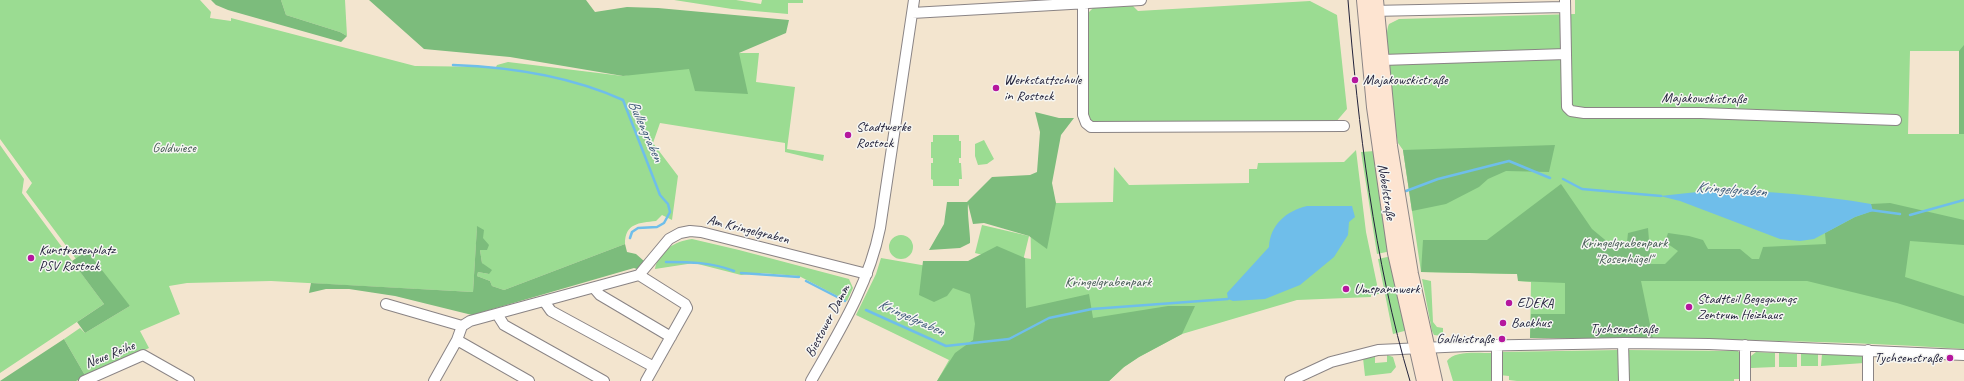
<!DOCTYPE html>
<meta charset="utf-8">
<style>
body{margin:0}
canvas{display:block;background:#f3e5cf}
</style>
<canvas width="1964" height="381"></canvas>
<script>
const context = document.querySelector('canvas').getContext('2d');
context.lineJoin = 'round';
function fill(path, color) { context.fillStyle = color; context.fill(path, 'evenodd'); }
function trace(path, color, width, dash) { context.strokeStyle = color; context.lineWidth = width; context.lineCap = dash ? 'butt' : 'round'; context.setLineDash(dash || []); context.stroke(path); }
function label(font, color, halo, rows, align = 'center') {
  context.font = font + ' Caveat,sans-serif'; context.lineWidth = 3; context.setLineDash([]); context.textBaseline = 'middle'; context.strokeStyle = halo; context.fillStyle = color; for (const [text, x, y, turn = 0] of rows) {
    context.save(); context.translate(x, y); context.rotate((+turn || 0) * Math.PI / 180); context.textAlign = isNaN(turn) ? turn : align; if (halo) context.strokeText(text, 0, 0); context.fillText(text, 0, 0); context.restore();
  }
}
const green = new Path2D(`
 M0,0H200L211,12L210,18L231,21V18L415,66L496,67L497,65L508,62L623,76L739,53H759L756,82L795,87L787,149L824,155L823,161L785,152V143L660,123L653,143L678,176L672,220L662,215L656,221C639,223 625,223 625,244L504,290L492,286L490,281L477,276L478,272L489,274L482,263L480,250L483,238L477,227L473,292L271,281L187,283L169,286L180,314L140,331L149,348L86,377L64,339L80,328L85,333L130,306L76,259L26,192L32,183L0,139Z
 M281,0H345L347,36L340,32L286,15Z
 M674,0H736L761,4L762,0H803V3H788V14L732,9Z
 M1575,0H1964V349C1820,339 1675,339 1530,338L1531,282L1518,281V274L1421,272L1403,150L1398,143C1395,119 1381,42 1389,24L1399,19L1575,14ZM1910,51H1959V134H1908Z
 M1310,1L1337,15L1347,109L1335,123H1095L1087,117L1088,13L1093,8L1133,6L1138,11Z
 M933,135H959V141H961V158H959V163H961L962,179H959V186H933V180L931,179V163H933V158H931V142H933Z
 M984,140L994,159L987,164L978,165L975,156V144Z
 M0,145L24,179L22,193L104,304L0,373Z
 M1356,150L1366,232L1379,294L1371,295V297L1297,300L1182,334L1139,357L1124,367L1109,381H937L949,360L856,315L876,274L881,258L985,276L1025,266V258L1031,259L1030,200L1056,203L1113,202L1114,167L1129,185L1249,183V169H1257L1258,163L1344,162Z
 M1375,151L1391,251L1377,254L1361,152Z
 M982,225L1029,236L1022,265L975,253Z
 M889 247a12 12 0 1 1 24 0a12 12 0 1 1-24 0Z
 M692,239L739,250L849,279L853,288L847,301L799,276L761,273L741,275L694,263L655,269C658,251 675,241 692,239Z
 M1392,256L1408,330L1393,334L1378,259Z
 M1422,279L1431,281L1433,322L1437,327L1443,328V336L1434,335L1432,331Z
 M1619,350L1620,381H1517L1509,380V376L1499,375L1500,352Z
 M1625,350L1738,351L1741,355V379H1734V381H1626Z
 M1756,352L1775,353V367L1751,368V356Z
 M1492,353L1494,381H1453L1447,361C1454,350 1480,353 1492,353Z
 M1779,353L1797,354V367H1779Z
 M1801,353L1818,354V366H1801Z
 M1822,354L1864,356V363L1821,366Z
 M1387,355L1393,357L1396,367L1391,373L1365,376L1363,358L1375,357V363L1387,362Z`);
const forest = new Path2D(`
 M211,0H281L286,15L340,32L347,36L341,42L228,10L216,5Z
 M369,0H586L595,12L627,7L658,8L789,20L786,33L739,53L748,94L695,91L689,69L623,76L510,57L424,49Z
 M1964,45V134H1959V51Z
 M1035,112L1059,118H1074L1061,135L1052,183L1056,203L1047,249L1029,236L984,223L973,224L968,204C967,213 971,239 970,243L960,248L929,250L944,224L947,202H967L992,177L1030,175L1037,172L1040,132Z
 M1555,145L1549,172L1506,171L1488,179L1479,187L1446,204L1412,211L1403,150Z
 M1561,184L1592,229L1616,249L1627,242L1628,233L1648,228L1651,264H1665L1678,251L1665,242L1668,233L1689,236L1703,240L1708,249H1740L1752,259H1759L1763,247L1826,244L1825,233L1855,217L1872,211L1871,204L1890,203L1964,220V245L1910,241L1905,277L1964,296V324L1897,303L1807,281H1641L1653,339L1530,338L1531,314H1565V283L1518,281L1517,274L1421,272L1423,240H1487Z
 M477,226L484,230L483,238L489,245L487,250H480L482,263L492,270L489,274L478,272L477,276L490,281L492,286L504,290L625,244L627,252L636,254L644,261L637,269L634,268L472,315L395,296L349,289H326L309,293L311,283L473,292Z
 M997,246L1025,258L1026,308L1089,294L1093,318L1168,306H1195L1182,334L1139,357L1124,367L1109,381H937L955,353L973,340L975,324L970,294L953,288L947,296L934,302L919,295L923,261H968Z
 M87,251L130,306L85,333L77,322L104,304L72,261Z
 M64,339L86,377L76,381H0Z`);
const water = new Path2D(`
 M1716,190C1768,191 1819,195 1871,204L1873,211L1855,217L1814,239L1800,241L1780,239L1680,201L1660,196Z
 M1307,206H1352L1355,217L1349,222L1348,235L1334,257L1300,285L1265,299L1233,301L1228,299L1227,293L1269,247C1270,225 1286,211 1307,206Z`);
const stream = new Path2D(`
 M453,65C511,67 570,76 623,100L660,195L668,204L670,212L664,223L657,227L638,228L632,232L630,238
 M1563,179L1582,189L1661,196
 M1406,191L1438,179L1509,161L1550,178
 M1870,210L1900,214
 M1910,215L1964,200
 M666,262C690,262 711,262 734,271
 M741,273L799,277
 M806,281L845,301
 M866,310L946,346L1009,339L1049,318L1092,309L1228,299`);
const street = new Path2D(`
 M1565,0L1567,107L1571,111L1584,113H1701L1896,120
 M1083,3V115L1086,123L1091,127L1344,126
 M1371,11L1565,7
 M912,13L1141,0
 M1382,60L1566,54
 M639,275L685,304L687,308L646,381
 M594,288L600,295L671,337
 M544,301L551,311L654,367
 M386,304L462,326
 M497,314L504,325L604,381
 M457,340L529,381
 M1623,343L1624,381
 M1497,345V381
 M1745,345V381
 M84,381L143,355L189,381
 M434,381L457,340L462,326L470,321L639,275L669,239L680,233L690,231L701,232L867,274
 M811,381C839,332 869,284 880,228L914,0
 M1290,381L1331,362L1378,350L1467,346L1625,343L1709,344L1964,355
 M1868,381V350`);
const secondary = new Path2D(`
 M1364,0L1374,107L1395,253L1424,381
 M1376,0L1390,146L1411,274L1435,381`);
const tram = new Path2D(`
 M1348,0C1358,125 1374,261 1410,381`);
const markers = [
 [1355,80,4,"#b5179e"],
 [996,88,4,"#b5179e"],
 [848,135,4,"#b5179e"],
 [31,258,4,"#b5179e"],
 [1346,289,4,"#b5179e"],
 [1509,303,4,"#b5179e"],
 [1689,307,4,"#b5179e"],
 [1503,323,4,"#b5179e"],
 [1502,339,4,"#b5179e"],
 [1950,358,4,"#b5179e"]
];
const poiNames = [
 ["Werkstattschule",1004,80],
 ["in Rostock",1004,96],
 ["Majakowskistraße",1363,80],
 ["Stadtwerke",856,127],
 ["Rostock",856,143],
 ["Kunstrasenplatz",39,250],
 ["PSV Rostock",39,266],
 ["Umspannwerk",1354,289],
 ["Stadtteil Begegnungs",1697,299],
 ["Zentrum Heizhaus",1697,315],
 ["EDEKA",1517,303],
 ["Backhus",1511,323],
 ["Galileistraße",1494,339,"right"],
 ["Tychsenstraße",1942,358,"right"]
];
const streetNames = [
 ["Majakowskistraße",1704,99,1],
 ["Nobelstraße",1386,192,81],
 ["Am Kringelgraben",748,230,14],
 ["Biestower Damm",828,321,-62],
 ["Tychsenstraße",1624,329],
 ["Neue Reihe",110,355,-22]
];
const parkNames = [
 ["Goldwiese",174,148],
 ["Kringelgrabenpark",1624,243],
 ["\"Rosenhügel\"",1624,259],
 ["Kringelgrabenpark",1108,282]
];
const waterNames = [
 ["Bullengraben",645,131,66],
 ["Kringelgraben",1731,190,4],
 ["Kringelgraben",911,318,24]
];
fill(green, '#9bdc92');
fill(forest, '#7cbc7c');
fill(water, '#6fbeea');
trace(stream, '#6fbeea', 2.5);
trace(street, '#8a8485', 12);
trace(secondary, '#8a8485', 16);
trace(street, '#fff', 10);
trace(secondary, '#fde4d1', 14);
trace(tram, '#22223b', 1);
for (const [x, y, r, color] of markers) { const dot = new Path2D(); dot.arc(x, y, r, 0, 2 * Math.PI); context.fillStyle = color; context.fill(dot); trace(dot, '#f6f6f2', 1.5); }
label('14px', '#22223b', '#f6f6f2', poiNames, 'left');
label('14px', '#22223b', '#f6f6f2', streetNames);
label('14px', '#465a55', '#f6f6f2', parkNames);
label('italic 15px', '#3d5978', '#f6f6f2', waterNames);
</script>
